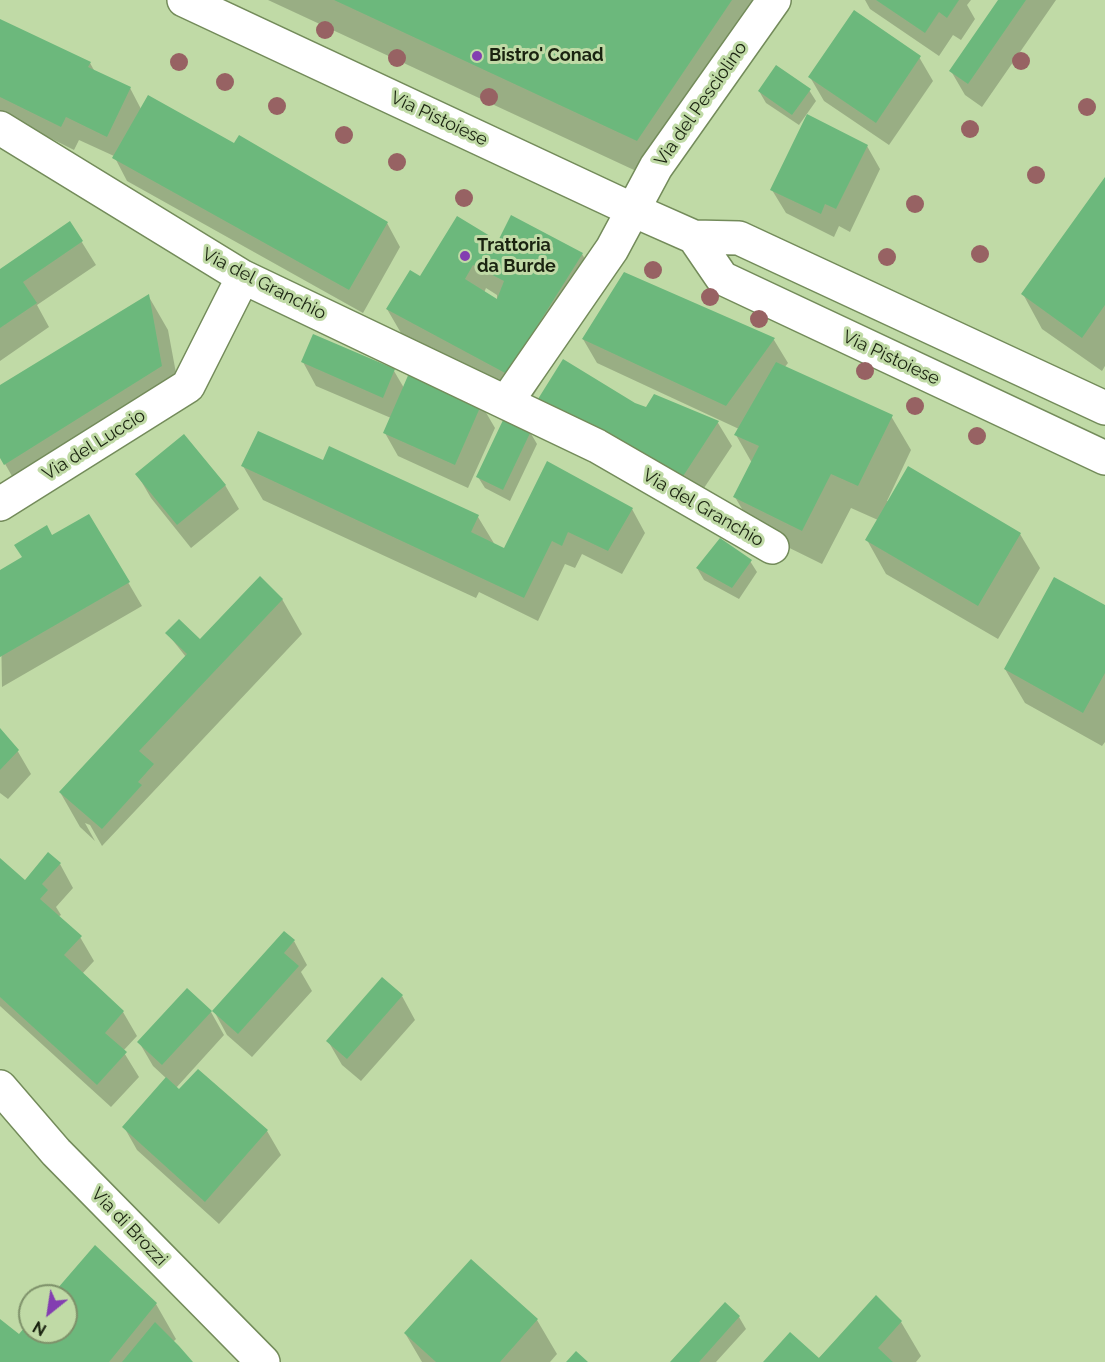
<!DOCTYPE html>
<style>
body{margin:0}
#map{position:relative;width:1105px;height:1362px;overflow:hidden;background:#c0daa6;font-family:Raleway,sans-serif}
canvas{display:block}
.north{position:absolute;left:18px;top:1284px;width:60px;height:60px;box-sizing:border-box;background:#c0daa6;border:2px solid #7e916a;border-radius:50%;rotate:210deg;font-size:16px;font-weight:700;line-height:24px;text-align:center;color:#1a2310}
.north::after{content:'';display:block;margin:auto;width:21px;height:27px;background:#833eb1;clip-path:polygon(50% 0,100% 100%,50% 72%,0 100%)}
</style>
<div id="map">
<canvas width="1105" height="1362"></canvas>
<div class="north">N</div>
</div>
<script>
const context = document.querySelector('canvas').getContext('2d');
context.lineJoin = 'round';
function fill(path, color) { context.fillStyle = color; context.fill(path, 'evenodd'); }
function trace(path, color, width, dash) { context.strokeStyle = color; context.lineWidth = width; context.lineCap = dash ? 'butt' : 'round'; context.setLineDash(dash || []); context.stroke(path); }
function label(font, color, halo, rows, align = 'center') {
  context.font = font + ' Raleway,sans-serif'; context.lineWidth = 6; context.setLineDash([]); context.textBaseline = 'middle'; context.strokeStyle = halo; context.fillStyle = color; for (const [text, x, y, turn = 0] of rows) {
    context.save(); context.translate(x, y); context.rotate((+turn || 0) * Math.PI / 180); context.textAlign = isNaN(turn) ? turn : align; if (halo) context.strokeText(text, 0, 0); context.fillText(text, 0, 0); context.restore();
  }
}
const shadow = new Path2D(`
 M268,0H774L662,183Z
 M865,0H971L967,5L975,19L961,40L953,35L939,56L870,9Z
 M1000,0H1056L982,107L965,95L951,71Z
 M0,20L90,63L95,72L130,88L141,109L235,145L387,223L400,247L363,313L127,181L114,156L79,140L74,150L0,113Z
 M919,57L933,81L889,145L824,101L810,77Z
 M809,90L816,101L799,125L766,103L759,91Z
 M867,146L880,169L850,232L839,226L834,237L786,213L772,190Z
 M1105,180V366L1102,371L1042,329L1023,294Z
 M512,217L582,254L602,288L526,407L485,377L401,333L387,309L421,278L489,237L495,248ZM486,288L497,295V300L484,293Z
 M70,223L96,265L37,305L49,327L0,361V270Z
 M625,274L774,340L788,363L784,368L891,416L911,450L887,501L1020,534L1040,568L998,639L886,574L867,540L878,520L851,508L822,564L755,531L735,497L752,463L736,435L739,429L597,363L583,339Z
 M149,297L168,330L181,400L25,499L0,455V387Z
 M303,362L394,371L404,388L481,404L495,428L468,488L398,456L385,433L391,418L316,386Z
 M655,395L718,423L732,446L692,506L554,422L540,399L646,409Z
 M530,432L537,444L510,501L485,488L478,477Z
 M330,448L478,517L495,545L505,550L632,509L645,533L622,574L582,554L575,568L565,564L538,621L479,592L476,598L263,500L243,466L323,462Z
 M137,474L225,485L239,509L191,548L151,498Z
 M89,516L142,606L2,687L0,572Z
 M750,561L757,572L739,599L704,580L697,568Z
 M282,599L302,634L102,846L90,825L85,823L95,841L80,827L60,792L186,657L167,633L199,640Z
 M1105,607V742L1102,746L1025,703L1005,669Z
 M0,730L17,750L31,774L8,799L0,793Z
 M0,860L25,882L60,864L73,888L56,907L61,915L58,917L80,937L94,961L82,974L123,1012L137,1036L123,1051L139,1077L111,1107L0,1006Z
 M294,941L307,965L301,972L312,991L252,1057L227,1035L214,1011Z
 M402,996L415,1020L361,1081L342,1065L328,1041Z
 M211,1012L224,1035L176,1088L179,1092L198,1071L267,1131L281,1155L219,1224L137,1150L124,1127L167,1079L153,1066L139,1042Z
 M95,1247L156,1304L176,1339L172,1343L190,1362H0V1321L19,1336L30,1324V1332H66V1296H53Z
 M471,1261L537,1320L557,1354L550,1362H422L405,1333Z
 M876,1298L901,1322L921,1356L916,1362H765L818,1359Z
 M725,1304L739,1317L746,1329L716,1362H672Z`);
const building = new Path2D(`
 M334,0H732L637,141Z
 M876,0H959L947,18L939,12L925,33Z
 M998,0H1026L968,84L949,71Z
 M854,10L921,56L876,123L808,77Z
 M0,19L91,62L88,67L131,87L107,137L66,117L61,127L0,97Z
 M776,65L811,89L792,115L758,91Z
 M148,95L234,143L239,135L388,222L349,290L112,158Z
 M807,114L868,145L836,209L825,204L821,214L770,190Z
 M1105,177V305L1082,338L1021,294Z
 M511,215L583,253L507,374L386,309L410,270L420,276L457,216L490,236L487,242L495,247ZM473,265L504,281L497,299L465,279Z
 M70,221L83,241L23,282L37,303L0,328V269Z
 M624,272L775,338L726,406L582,339Z
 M149,294L162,366L4,465L0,458V385Z
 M313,334L395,369L383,398L301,362Z
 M563,359L635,403L646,407L654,394L719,421L678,484L538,399Z
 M776,362L893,415L858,486L831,474L802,531L733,497L759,446L734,435Z
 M410,371L482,403L455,465L383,433Z
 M504,418L531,431L503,490L476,477Z
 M258,431L323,460L329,446L479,515L471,532L504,548L547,461L633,508L608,551L568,532L562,546L552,541L524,598L241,466Z
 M184,434L226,485L177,525L135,474Z
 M908,466L1021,533L978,606L865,540Z
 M89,514L130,582L0,657V570L22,557L14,545L47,525L52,535Z
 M720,538L752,560L732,588L696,568Z
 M260,576L283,599L139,751L154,764L138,782L142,785L102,829L59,792L187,654L165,633L179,619L200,639Z
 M1054,577L1105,605V673L1083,713L1004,669Z
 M0,728L19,750L0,770Z
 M48,852L61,863L42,884L48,890L40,899L82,936L64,955L124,1011L105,1033L127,1052L97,1085L0,997V858L25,880Z
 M284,931L295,940L284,953L299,966L238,1034L212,1011L162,1065L137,1042L187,988L212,1011Z
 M382,977L403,995L347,1059L326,1041Z
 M198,1069L268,1130L205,1202L122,1127L166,1077L179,1089Z
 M95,1245L157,1303L109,1362H0V1319L19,1334L30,1321V1332H66V1296H51Z
 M471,1259L538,1319L500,1362H436L404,1333Z
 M876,1295L902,1321L878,1348L893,1362H763L790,1332L819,1358Z
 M725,1302L740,1316L699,1362H670Z
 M155,1322L179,1346L193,1362H122Z
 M576,1351L588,1362H566Z`);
const minor = new Path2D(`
 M0,128L243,277L597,446L772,547
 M507,401L612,249L656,167L774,0
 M0,504L188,386L243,277
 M0,1087L56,1152L263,1362`);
const primary = new Path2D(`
 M184,0L633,210L694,237L739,238L1105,408
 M694,237L722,278L1105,458`);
const trees = [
 [325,30],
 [397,58],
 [1021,61],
 [179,62],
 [225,82],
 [489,97],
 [277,106],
 [1087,107],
 [970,129],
 [344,135],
 [397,162],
 [1036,175],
 [464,198],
 [915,204],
 [980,254],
 [887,257],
 [653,270],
 [710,297],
 [759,319],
 [865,371],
 [915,406],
 [977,436]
];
const markers = [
 [477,56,6,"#833eb1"],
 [465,256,6,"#833eb1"]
];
const poiNames = [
 ["Bistro' Conad",489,56],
 ["Trattoria",477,246],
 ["da Burde",477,267]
];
const streetNames = [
 ["Via del Pesciolino",701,104,-55],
 ["Via Pistoiese",439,119,25],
 ["Via del Granchio",264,284,27],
 ["Via Pistoiese",891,358,25],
 ["Via del Luccio",94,445,-32],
 ["Via del Granchio",703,508,30],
 ["Via di Brozzi",129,1227,46]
];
fill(shadow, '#0003');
fill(building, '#6cb87c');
trace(minor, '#738b5a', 36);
trace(primary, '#738b5a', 36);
trace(minor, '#fff', 33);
trace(primary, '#fff', 33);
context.fillStyle = '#976263';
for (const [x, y] of trees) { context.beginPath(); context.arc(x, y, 9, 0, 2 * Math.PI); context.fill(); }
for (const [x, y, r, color] of markers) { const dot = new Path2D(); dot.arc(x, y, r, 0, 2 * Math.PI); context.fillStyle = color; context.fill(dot); trace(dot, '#c0daa6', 2); }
label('bold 18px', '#1a2310', '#c0daa6', poiNames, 'left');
label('18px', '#1a2310', '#c0daa6', streetNames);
</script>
